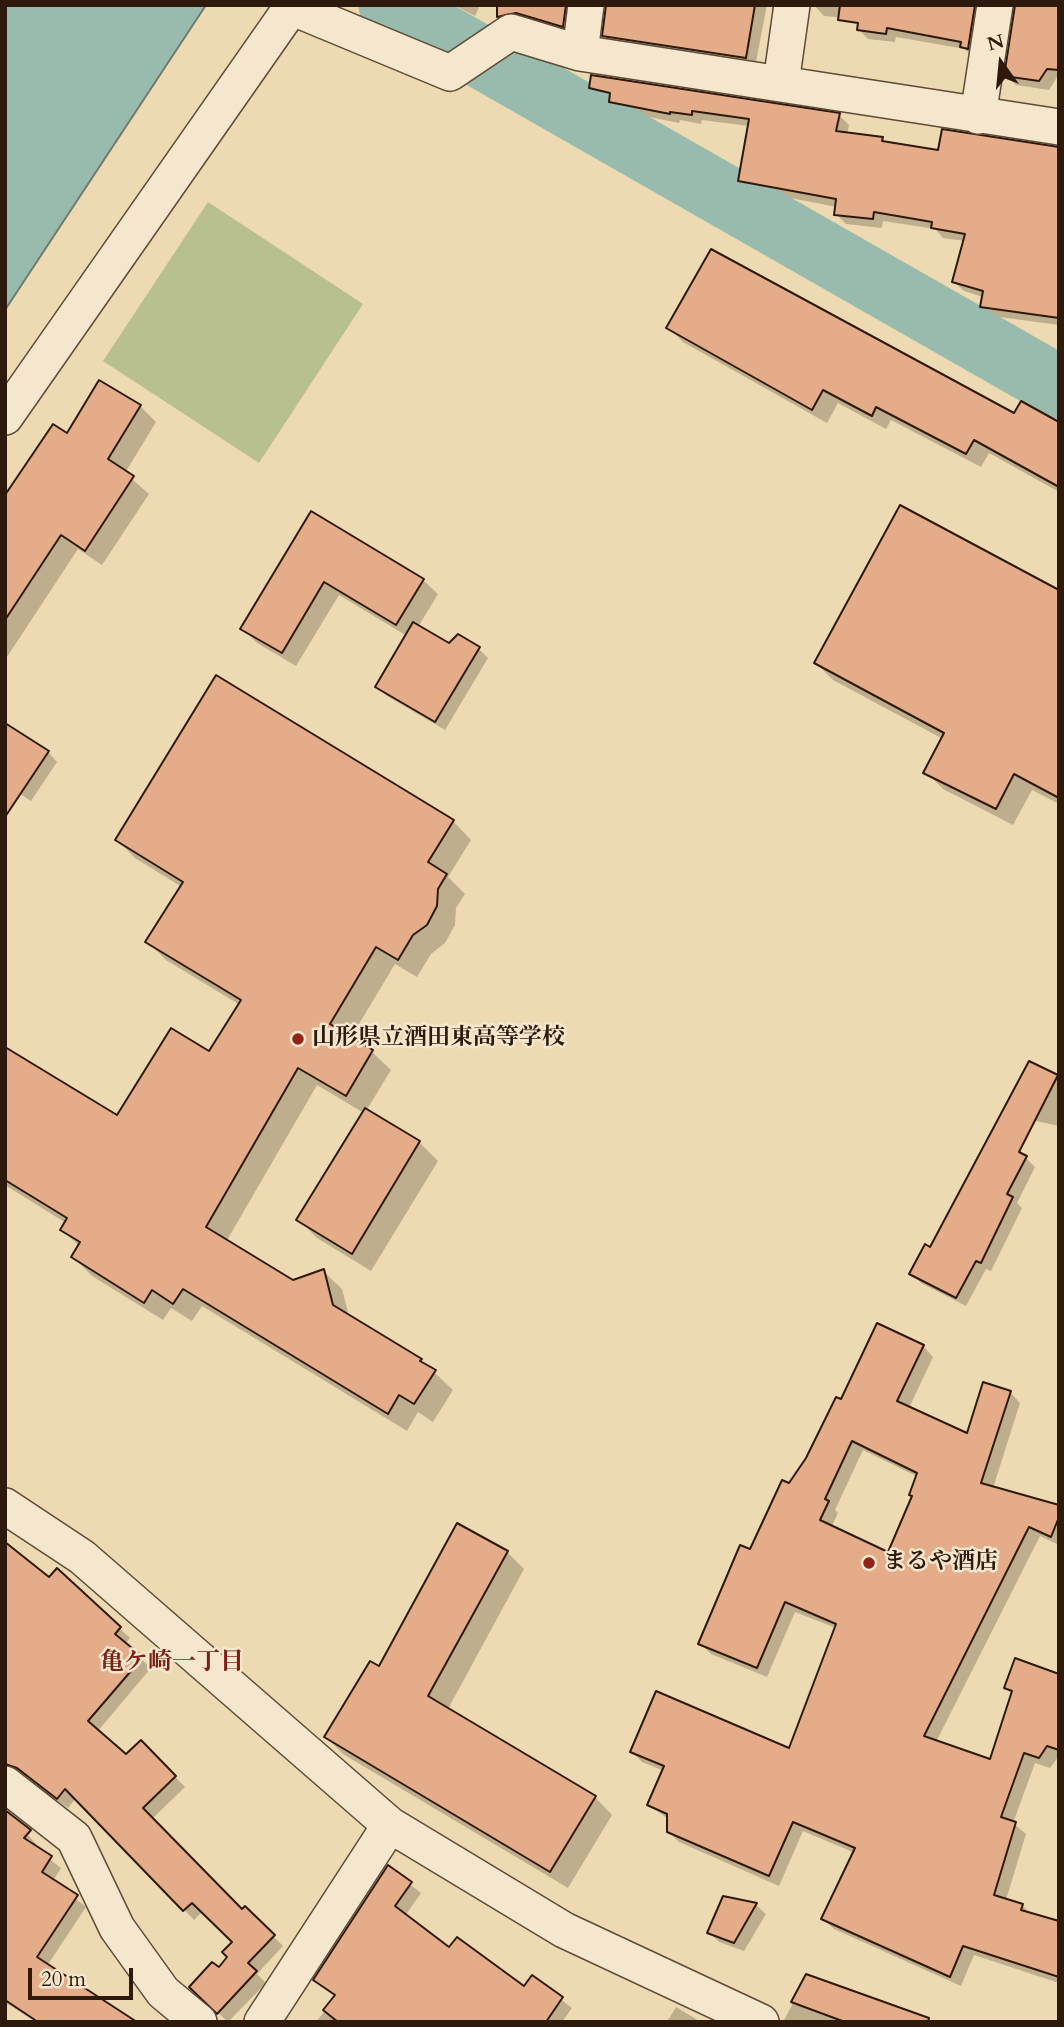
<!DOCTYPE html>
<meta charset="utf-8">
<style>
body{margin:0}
#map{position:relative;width:1064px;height:2027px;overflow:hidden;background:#eedab2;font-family:Cardo,serif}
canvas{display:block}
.frame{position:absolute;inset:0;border:7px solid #2e1a0d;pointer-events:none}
.north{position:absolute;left:966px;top:28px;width:70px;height:70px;-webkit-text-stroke:5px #f4e7cd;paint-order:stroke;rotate:345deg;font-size:19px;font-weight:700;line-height:28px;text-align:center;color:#2e1a0d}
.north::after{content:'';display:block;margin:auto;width:24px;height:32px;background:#2e1a0d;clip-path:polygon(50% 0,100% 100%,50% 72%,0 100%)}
.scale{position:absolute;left:28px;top:1968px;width:105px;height:32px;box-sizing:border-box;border:4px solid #2e1a0d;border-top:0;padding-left:9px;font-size:21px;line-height:24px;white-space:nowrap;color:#2e1a0d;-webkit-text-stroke:5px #f4e7cd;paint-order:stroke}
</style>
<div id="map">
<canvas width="1064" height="2027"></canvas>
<div class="frame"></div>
<div class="north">N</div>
<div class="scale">20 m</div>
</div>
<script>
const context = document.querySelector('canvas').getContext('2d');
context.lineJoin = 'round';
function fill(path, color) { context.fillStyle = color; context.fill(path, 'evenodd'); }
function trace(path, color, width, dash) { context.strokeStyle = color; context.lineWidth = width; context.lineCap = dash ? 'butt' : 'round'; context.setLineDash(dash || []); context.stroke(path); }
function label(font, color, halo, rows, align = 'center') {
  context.font = font + ' Cardo,"Noto Serif JP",serif'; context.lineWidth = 5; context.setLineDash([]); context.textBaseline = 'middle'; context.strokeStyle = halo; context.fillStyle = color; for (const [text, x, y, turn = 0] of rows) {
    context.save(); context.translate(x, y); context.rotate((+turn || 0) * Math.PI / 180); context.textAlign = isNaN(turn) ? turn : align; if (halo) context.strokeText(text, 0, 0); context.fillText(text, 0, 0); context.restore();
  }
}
const green = new Path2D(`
 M208,202L363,304L259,463L103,361Z`);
const water = new Path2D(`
 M5,5H206L5,310Z`);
const shadow = new Path2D(`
 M454,5H480L475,16Z
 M508,5H578L572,35L517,22L508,12Z
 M606,5H767L755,67L614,45L604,35Z
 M814,5H987L971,56L965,49L896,37L895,42L868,39L859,30L860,19L824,16Z
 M1059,5V74L1049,90L1016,85L1006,76Z
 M590,88L839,115L849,125L847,134L882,138L888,144L940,152L1059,148V325L992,316L982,306L983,297L964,291L954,282L965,241L943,238L935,229L883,221L882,228L846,224L836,214L837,207L749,190L739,180L749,126L702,120L701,124L680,120L679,123L620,111L611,100L600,98Z
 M668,327L1014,416L1059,424V492L989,453L981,467L891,420L886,429L838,403L827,423L683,342Z
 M140,406L156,422L125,473L149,494L102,565L78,549L5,660V499L68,436Z
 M312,513L423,580L438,594L418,627L449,646L479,649L488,658L445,730L387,696L377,687L407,636L339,595L296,666L257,643L243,629Z
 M1059,592V804L1032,790L1013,825L943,789L926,772L943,739L833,680L816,663Z
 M48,752L57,762L31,801L5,784Z
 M453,821L471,840L448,877L465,894L456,908L455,925L445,943L431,954L417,977L395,964L350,1039L372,1052L391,1070L366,1111L419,1142L438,1161L371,1271L317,1238L299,1220L364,1113L317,1085L226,1242L293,1282L323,1271L342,1289L349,1316L421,1360L453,1390L433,1422L418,1412L407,1431L202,1306L192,1321L171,1308L163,1320L92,1276L73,1257L80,1247L62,1229L66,1223L5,1185V1065L117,1118L210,1053L240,1005L166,960L148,942L182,887L135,858L117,840Z
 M1030,1063L1059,1078V1126L1022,1118Z
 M1026,1158L1035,1167L1017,1203L1022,1208L991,1271L986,1269L966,1306L921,1283L912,1273L931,1249Z
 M923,1346L933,1357L909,1408L968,1436L1010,1392L1020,1403L993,1488L1059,1507V1545L1040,1536L936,1742L991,1761L1012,1694L1006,1687L1059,1674V1756L1050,1768L1035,1763L1013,1823L1026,1834L1006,1900L1022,1905L1032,1915L1059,1922V1983L974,1955L961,1986L834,1929L823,1919L855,1853L803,1831L779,1886L679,1842L668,1831V1819L649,1804L664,1771L642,1762L632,1752L790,1751L836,1628L795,1612L767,1677L711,1654L700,1643L751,1551L842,1401ZM863,1450L918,1477L911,1495L913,1497L889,1554L831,1528L838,1513L835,1510Z
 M507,1552L524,1569L448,1709L595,1797L612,1815L568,1888L343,1754L326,1737L380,1669Z
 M57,1571L130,1638L125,1644L151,1668L97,1732L126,1757L141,1742L185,1787L152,1819L242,1911L245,1908L283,1946L257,1974L266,1983L228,2022L201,1997L230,1957L234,1942L203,1911L194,1920L76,1798L68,1808L5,1764L49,1579Z
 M5,1824L27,1834L36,1844L34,1847L61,1868L53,1881L86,1907L47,1966L133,2022H36L8,2004L5,2008Z
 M389,1868L421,1893L405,1916L450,1950L524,1988L532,1977L572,2008L562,2022H316L336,1997L316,1980Z
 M724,1898L756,1905L766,1914L744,1951L719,1942L709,1932Z
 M807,1977L935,2022H783Z
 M676,2007L701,2022H667Z`);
const river = new Path2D(`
 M390,5L1059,387`);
const building = new Path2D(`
 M497,5H566L563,27L516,13L497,17Z
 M606,5H755L746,58L602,36Z
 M840,5H975L968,49L960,47L961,42L887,28L886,34L857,30L858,23L838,20Z
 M1015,5H1059V70L1047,69L1039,81L1004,76Z
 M591,75L840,113L836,131L883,137L882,141L938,150L942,129L1059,147V318L980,307L983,291L952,282L965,234L931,228L932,222L874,212L873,219L834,215L836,199L738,181L749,119L692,111V115L670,112V114L609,102L610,93L589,88Z
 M711,249L1014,413L1021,401L1059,422V487L974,440L966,454L876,407L872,416L823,390L812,410L666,328Z
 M99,380L141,405L108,459L134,476L85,551L61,535L5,620V495L53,424L67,433Z
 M900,505L1059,590V798L1014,774L996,809L923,773L944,733L814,663Z
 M311,511L424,579L396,625L324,582L282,653L240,629Z
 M413,622L449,643L458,634L480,647L435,722L375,687Z
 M216,675L454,820L428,862L447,874L438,889L437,906L427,925L413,935L398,960L376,947L330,1024L373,1050L346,1096L298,1068L206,1227L293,1280L324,1269L333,1305L422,1359L420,1361L436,1370L414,1404L399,1395L388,1414L183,1289L173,1304L152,1290L144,1303L71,1257L80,1242L60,1230L67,1218L5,1180V1047L117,1115L171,1028L209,1051L241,1000L145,942L183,882L115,840Z
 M5,723L49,751L5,817Z
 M1029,1061L1058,1075L1019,1152L1027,1156L1007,1194L1013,1197L981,1263L976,1261L956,1298L909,1274L925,1244L930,1247Z
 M365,1108L420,1141L352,1254L296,1220Z
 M877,1323L924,1345L897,1401L967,1433L983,1382L1011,1391L981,1483L1059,1505V1517L1051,1537L1029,1527L924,1736L990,1759L1012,1691L1004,1688L1015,1658L1059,1674V1750L1047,1746L1039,1758L1024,1753L1001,1817L1016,1822L994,1895L1023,1904L1021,1910L1059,1921V1977L963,1946L950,1977L821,1919L855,1848L793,1822L769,1876L667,1832V1814L647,1805L664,1766L630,1752L656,1691L789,1748L836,1624L785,1602L757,1668L698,1644L740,1545L750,1549L782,1480L789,1483L806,1458L836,1397L841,1399ZM852,1441L917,1473L909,1495L912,1496L888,1552L820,1520L829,1501L825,1499Z
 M457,1523L508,1551L428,1696L596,1796L550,1872L324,1737L370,1661L379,1666Z
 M5,1542L49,1577L57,1568L121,1627L115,1634L143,1657L88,1721L126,1754L141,1740L176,1776L143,1808L242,1909L245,1906L275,1935L248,1963L257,1971L217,2014L189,1987L212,1962L219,1967L227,1957L222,1952L232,1942L192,1903L183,1911L65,1789L57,1799L17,1768L5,1764Z
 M5,1810L31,1830L24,1838L52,1856L42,1872L78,1895L37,1957L137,2022H38L5,2000Z
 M388,1865L412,1882L395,1906L449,1947L457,1937L524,1986L532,1975L563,1997L546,2022H338L323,2010L335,1995L313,1980Z
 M723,1896L757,1903L734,1943L707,1933Z
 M806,1974L929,2018L928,2022H845L791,2002Z`);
const minor = new Path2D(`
 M291,7L450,73L511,32L580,53L1059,127
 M580,53L586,5
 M781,83L792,5
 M978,116L995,5
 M5,417L293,5
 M5,1506L82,1557L390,1825L564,1930L761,2022
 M5,1784L74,1838L117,1928L163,1992L199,2022
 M262,2022L390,1825`);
const markers = [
 [298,1039,7,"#8f2418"],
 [869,1563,7,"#8f2418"]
];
const poiNames = [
 ["山形県立酒田東高等学校",312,1039],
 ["まるや酒店",883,1563]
];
const neighbourhoodNames = [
 ["亀ケ崎一丁目",172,1663]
];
fill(green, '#b8c08d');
fill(water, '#99bbad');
trace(water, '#6e7b6d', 2);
fill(shadow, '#0003');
trace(river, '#99bbad', 63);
fill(building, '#e5ac8a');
trace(building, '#2e1a0d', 2);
trace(minor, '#5e4a36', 38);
trace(minor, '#f4e7cd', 35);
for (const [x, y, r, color] of markers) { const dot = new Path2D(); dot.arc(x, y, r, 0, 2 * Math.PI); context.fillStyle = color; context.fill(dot); trace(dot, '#f4e7cd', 2.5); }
label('bold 23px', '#2e1a0d', '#f4e7cd', poiNames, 'left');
label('bold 24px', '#7a1f14', '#f4e7cd', neighbourhoodNames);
</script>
